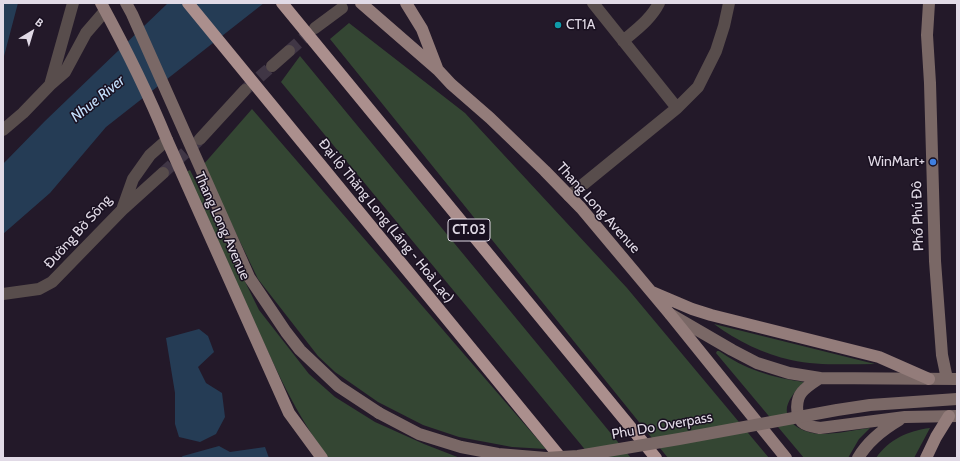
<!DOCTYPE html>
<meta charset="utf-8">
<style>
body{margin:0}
#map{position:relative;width:960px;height:461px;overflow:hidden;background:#231929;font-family:Cabin,sans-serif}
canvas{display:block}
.frame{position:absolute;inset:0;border:4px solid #e1dae6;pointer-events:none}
.north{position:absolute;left:12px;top:12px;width:40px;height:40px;-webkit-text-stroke:3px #191020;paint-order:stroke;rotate:38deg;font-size:11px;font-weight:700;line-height:16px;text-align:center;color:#e1dae6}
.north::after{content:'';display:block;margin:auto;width:14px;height:18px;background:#e1dae6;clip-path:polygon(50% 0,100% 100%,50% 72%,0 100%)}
</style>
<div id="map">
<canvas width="960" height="461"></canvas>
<div class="frame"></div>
<div class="north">B</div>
</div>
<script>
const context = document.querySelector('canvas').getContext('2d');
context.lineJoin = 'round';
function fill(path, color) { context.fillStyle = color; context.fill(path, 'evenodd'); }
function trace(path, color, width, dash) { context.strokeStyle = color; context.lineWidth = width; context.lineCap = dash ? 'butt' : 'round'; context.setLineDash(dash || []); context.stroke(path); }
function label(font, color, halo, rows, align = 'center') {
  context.font = font + ' Cabin,sans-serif'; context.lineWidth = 3; context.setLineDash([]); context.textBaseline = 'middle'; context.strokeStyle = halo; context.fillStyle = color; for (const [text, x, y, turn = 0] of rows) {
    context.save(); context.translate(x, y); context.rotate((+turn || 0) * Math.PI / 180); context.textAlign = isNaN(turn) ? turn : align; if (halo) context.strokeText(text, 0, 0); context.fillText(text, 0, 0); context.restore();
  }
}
const green = new Path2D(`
 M349,23L465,113L627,288L769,458H668L330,39Z
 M300,56L586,403L631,458H592L281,82Z
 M252,109L546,449L512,447L459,437L423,425L378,402L335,372L318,356L258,279L203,165Z
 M190,170L259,310L309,374L335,397L375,422L424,444L460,458H329C296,416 275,367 253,319C230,270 208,221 186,172Z
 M714,324L875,364C847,364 818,366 791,360C764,354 737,341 714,324Z
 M717,351H719C744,369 773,378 804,382C797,389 789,398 787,407C784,425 807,434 821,434C837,434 854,430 870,428L859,439L848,458H804L716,353Z
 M930,428L914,458H876C889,439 908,431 930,428Z`);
const water = new Path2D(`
 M3,3H18L3,60Z
 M168,3H264L106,127L50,193L3,234V164L45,121Z
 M199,329L208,336L214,352L198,367L206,383L222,393L225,417L216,434L200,442L179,437L175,424V393L166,338Z
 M219,446L230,452L265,447L269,458H180L183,456Z`);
const streetTunnel = new Path2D(`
 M289,51L315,28
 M246,89L272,66
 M163,173L199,140`);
const street = new Path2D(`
 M593,3L677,108
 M315,28L342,8
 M623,41C637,29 651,19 659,3
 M272,66L289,51
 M50,85L73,3
 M3,130L23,113L50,85L65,72L86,33L105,11
 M200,139L245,90
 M569,196L677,108L698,87L716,51L724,26L729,3
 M123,207L133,179L150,155L167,140
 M3,294L39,289L52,282L122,210L163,173`);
const secondary = new Path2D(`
 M126,3L132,14L249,277L286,332L300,350L338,386L379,413
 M929,3L927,35L930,83L935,261L942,355L947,379
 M670,314L732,350L757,363L789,373L820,378L957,379
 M820,378C814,382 807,386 802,392C796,399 795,414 802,422C806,426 814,427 820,428L905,417L957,416
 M858,458C868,441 882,430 899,420`);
const primary = new Path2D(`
 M101,3C125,47 148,93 167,140L289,413L322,458
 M361,3L438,70L451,84L490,118L545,171L581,208L669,313L786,458
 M406,3L422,29L437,68
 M652,292L692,309L711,315L879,357L929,379
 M926,458L936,437L949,416`);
const highway = new Path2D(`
 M188,3L561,458
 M282,3L656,458`);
const secondaryBridge = new Path2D(`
 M379,413L419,434L461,447L498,454L546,458L578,456L679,439L837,410L870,405L957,399`);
const markers = [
 [558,25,4,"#0f9aa8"],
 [933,162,4,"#3f7fe0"]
];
const shields = [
 [469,230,42]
];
const shieldNames = [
 ["CT.03",469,230]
];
const poiNames = [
 ["CT1A",566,25],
 ["WinMart+",925,162,"right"]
];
const streetNames = [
 ["Thang Long Avenue",598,208,48],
 ["Phố Phú Đô",918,216,-92],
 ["Đại lộ Thăng Long (Láng - Hoà Lạc)",386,221,51],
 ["Thang Long Avenue",222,226,66],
 ["Đường Bờ Sông",78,232,-48],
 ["Phu Do Overpass",662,426,-10]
];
const waterNames = [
 ["Nhue River",98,99,-39]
];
fill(green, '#344633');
fill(water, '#253c55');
trace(streetTunnel, '#403645', 12, [12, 6]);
trace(street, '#584d4c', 12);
trace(secondary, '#7a6866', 12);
trace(primary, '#937c7a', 12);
trace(highway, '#ab8f8d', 12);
trace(secondaryBridge, '#7a6866', 12);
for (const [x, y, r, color] of markers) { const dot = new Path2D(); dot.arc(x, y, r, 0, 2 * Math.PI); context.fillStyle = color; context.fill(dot); trace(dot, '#191020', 1.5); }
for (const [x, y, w] of shields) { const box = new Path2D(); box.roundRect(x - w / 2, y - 11, w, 22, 3); context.fillStyle = '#191020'; context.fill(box); trace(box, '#e1dae6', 1); }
label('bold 13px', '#e1dae6', null, shieldNames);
label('14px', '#e1dae6', '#191020', poiNames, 'left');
label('14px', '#e1dae6', '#191020', streetNames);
label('italic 15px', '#c5e0fd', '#191020', waterNames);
</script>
